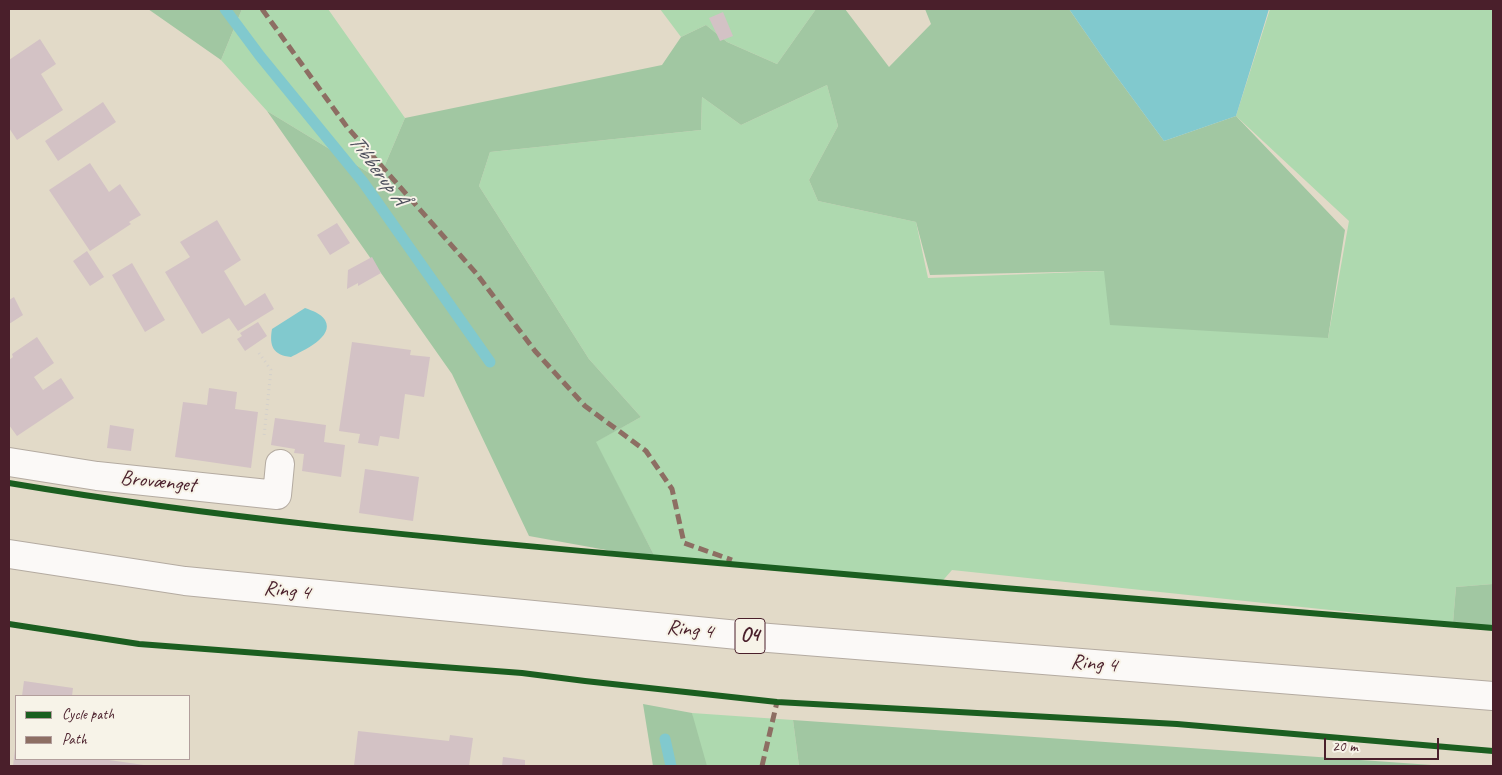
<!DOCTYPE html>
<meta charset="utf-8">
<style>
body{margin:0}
#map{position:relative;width:1502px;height:775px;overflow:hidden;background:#e2dac8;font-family:Caveat,sans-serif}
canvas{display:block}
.frame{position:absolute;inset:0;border:10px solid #4a1f2b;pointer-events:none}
.legend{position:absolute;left:15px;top:695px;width:175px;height:65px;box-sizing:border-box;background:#f7f3e8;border:1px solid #b29e9c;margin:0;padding:6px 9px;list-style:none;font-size:15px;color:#4a1f2b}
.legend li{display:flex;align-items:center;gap:10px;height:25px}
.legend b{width:25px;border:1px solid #b29e9c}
.scale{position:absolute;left:1324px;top:738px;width:115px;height:22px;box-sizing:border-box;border:2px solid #4a1f2b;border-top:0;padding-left:6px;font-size:15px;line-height:18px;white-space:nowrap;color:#4a1f2b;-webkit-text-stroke:4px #f7f3e8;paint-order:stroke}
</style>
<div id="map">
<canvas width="1502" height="775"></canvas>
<div class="frame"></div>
<ul class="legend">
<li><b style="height:6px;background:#1b5e20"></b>Cycle path</li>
<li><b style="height:6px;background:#8d6e63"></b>Path</li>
</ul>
<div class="scale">20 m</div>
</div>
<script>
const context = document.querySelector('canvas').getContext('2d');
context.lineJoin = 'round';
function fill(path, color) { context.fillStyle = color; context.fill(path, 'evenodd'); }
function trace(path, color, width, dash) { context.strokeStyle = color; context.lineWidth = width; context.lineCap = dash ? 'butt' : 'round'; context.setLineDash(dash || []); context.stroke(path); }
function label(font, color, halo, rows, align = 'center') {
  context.font = font + ' Caveat,sans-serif'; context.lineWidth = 4; context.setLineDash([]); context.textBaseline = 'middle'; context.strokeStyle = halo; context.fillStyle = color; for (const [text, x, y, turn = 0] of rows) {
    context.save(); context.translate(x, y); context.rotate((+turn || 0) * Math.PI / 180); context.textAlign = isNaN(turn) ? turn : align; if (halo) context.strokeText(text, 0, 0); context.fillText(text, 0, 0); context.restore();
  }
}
const green = new Path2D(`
 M242,9H328L405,118L379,179L267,111L221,60Z
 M660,9H816L777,64L727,42L706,25L681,37Z
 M1270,9H1493V584L1456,587L1453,623L952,570L938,586L656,559L595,442L641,417L589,359L479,186L490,152L701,130L702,97L741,125L827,85L838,126L809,180L818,201L916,222L928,278L1105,271L1328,338L1349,221L1236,116Z
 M692,713L793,720L799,766H698Z`);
const forest = new Path2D(`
 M148,9H242L221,60Z
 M816,9H845L889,67L931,24L925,9H1069L1108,65L1164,141L1236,116L1345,230L1328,338L1110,325L1104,271L930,275L916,222L818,201L809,180L838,126L827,85L741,125L702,97L701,130L490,152L479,186L589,359L641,417L596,442L656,559L529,536L452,374L267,111L379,179L405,118L662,65L681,37L706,25L727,42L777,64Z
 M1493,584V627L1453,623L1456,587Z
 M643,704L692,713L707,766H653Z
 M793,720L1446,766H799Z`);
const water = new Path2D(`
 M1069,9H1269L1236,116L1164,141L1108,65Z
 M305,308C313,311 320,313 325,320C335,337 302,351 291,357C273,355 269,346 272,329Z`);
const stream = new Path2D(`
 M225,9L260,56L363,182L490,362
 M665,739L671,766`);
const building = new Path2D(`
 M723,12L733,36L720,41L709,18Z
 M40,39L56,64L41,74L63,110L17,140L9,128V60Z
 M103,102L116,122L58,161L45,141Z
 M90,163L109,192L120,184L141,215L129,222L131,224L90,251L49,190Z
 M217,220L241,260L224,271L245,306L265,293L274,309L238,331L229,318L202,334L165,272L190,257L180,242Z
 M337,223L350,243L330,255L317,235Z
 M87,251L104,277L90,286L73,261Z
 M372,257L381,273L358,286V283L347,289L348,270Z
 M132,263L165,320L145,332L112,275Z
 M14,297L23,315L9,324V300Z
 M258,322L267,336L245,351L237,339L242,336L240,333Z
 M37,337L54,363L34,377L43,390L61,378L74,398L17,436L9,425V360L13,357L12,354Z
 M352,342L411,350L410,355L430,357L424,397L405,394L399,439L380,436L378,446L358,443L360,434L339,431Z
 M209,388L237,392L235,409L258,412L251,468L175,457L183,402L207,405Z
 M275,418L326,425L324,442L345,445L341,477L302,471L304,454L294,453L295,449L271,445Z
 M110,425L134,429L131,451L107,448Z
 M365,469L419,477L413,521L359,513Z
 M24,681L73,688L72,696H22Z
 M358,731L449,741L450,735L473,738L469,766H354Z
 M15,749L16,759H102L151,766H13Z
 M503,757L525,760V766H502Z`);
const path = new Path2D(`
 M259,353L271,370L264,436`);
const street = new Path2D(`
 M9,462L97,476L277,495L280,464`);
const primary = new Path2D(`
 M9,554L185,581L769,638L1493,696`);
const quiet = new Path2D(`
 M262,9L347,127L476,273L535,351L585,406L646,451L672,489L684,543L732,560
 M762,766L777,702`);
const cycleway = new Path2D(`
 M9,483C221,519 435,538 649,557C930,583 1212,605 1493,628
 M9,624L139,644L522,673L585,681L777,702L1177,724L1493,751`);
const shields = [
 [750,636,30]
];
const shieldNames = [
 ["O4",750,636]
];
const streetNames = [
 ["Brovænget",158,482,6],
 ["Ring 4",287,591,6],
 ["Ring 4",690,630,6],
 ["Ring 4",1094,664,5]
];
const waterNames = [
 ["Tibberup Å",377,170,53]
];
fill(green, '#aed9af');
fill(forest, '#a1c7a2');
fill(water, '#81c9ce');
trace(stream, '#81c9ce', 11);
fill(building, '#d3c2c5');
trace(street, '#b4aba1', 30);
trace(primary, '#b4aba1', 30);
trace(path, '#d4d0cb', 3, [1, 4]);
trace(street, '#fbf9f7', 28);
trace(primary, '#fbf9f7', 28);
trace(quiet, '#8d6e63', 5, [10, 5]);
trace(cycleway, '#1b5e20', 6);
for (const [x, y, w] of shields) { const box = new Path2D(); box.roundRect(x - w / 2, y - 17.5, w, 35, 4); context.fillStyle = '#f7f3e8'; context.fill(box); trace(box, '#4a1f2b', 1); }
label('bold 20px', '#4a1f2b', null, shieldNames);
label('21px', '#4a1f2b', '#f7f3e8', streetNames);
label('italic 22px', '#4e505d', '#f7f3e8', waterNames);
</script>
